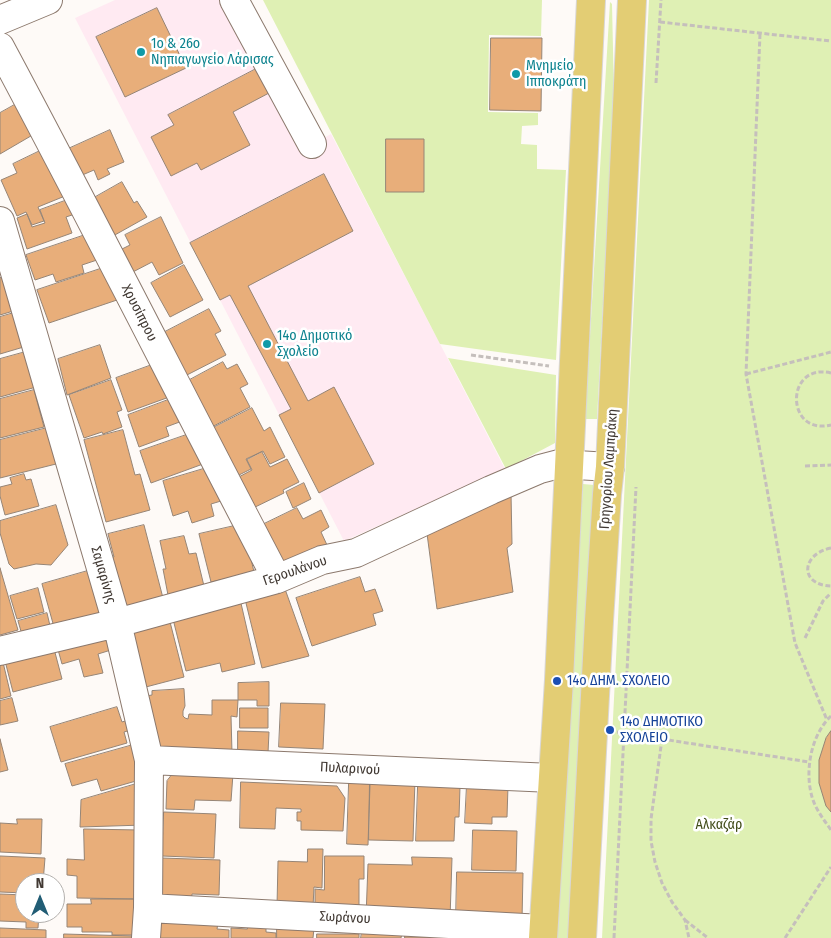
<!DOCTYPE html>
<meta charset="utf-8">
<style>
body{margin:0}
#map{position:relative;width:831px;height:938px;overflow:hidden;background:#fefaf7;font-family:"Fira Sans Condensed",sans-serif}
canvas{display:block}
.north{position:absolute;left:15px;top:873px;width:50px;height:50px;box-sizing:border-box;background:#fff;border:1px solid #b3b0ad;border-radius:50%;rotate:0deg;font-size:14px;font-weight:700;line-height:20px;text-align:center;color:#413933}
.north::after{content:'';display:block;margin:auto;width:18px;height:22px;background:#215d75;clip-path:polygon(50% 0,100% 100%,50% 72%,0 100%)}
</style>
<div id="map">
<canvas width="831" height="938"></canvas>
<div class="north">N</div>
</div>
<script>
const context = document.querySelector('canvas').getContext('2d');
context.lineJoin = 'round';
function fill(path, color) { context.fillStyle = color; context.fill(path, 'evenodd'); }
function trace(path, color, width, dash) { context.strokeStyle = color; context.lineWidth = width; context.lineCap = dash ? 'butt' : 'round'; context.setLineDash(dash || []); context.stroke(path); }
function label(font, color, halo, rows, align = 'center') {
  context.font = font + ' "Fira Sans Condensed",sans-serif'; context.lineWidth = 5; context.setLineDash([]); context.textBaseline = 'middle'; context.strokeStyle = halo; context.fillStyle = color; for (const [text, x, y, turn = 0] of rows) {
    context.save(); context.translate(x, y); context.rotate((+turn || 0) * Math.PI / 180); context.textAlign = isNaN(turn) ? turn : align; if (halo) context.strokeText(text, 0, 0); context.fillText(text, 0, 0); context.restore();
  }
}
const education = new Path2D(`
 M115,0H222L302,149L331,134L505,469L344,541L75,18Z`);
const green = new Path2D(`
 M263,0H542L541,36L489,35L488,112L538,113V125L522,126L521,144L537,145V169L566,170L556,360L440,344Z
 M649,0H831V938H602Z
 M610,2L612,4L614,94L597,419H585Z
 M448,358L556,375L555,443L506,469Z
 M583,484L594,485L570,938H557Z`);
const building = new Path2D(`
 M157,8L186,68L125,97L96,37Z
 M491,38H542L541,111L490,110Z
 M256,69L269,93L233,112L250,145L201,170L197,163L171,176L151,137L174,125L168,115Z
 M18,103L36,133L0,154V113Z
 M110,130L124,162L107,169L110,174L98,180L94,170L80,176L68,149Z
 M386,139H424V192H386Z
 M42,150L65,196L38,207L44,221L32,225L26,212L17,216L1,180L17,173L13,164Z
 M324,174L353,231L248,286L308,401L334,387L374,464L319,493L279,415L291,409L230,295L220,300L190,243Z
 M122,182L134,203L137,201L147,217L113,236L92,199Z
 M70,199L75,214L66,217L72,233L27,249L17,218L27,214L32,227L45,223L40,210Z
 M161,217L183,263L159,275L152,262L129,274L118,251L130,245L125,235Z
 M94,232L103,258L82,265L84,273L56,282L53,274L35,280L26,255Z
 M184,265L203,300L170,317L151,283Z
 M106,267L117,300L49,323L37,290Z
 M10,275L20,309L0,315V278Z
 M209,309L221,331L215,334L226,355L183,377L161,334Z
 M17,312L27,346L0,354V317Z
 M100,345L111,378L67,395L58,359Z
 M29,351L40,386L0,397V359Z
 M160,362L172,396L128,412L116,378Z
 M223,362L227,369L237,364L248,384L240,388L250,407L208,429L184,383Z
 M111,380L122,410L117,412L122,427L103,434L102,432L84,438L69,395Z
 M34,390L44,427L0,438V399Z
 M176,397L185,420L166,427L169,436L139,447L128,415Z
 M252,408L264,431L270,427L285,457L270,464L263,451L246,459L251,469L233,478L209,430Z
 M51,427L60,463L0,478V440Z
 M123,430L135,475L140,474L150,510L106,522L84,440Z
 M192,433L203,464L151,483L140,451Z
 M262,452L270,467L287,459L299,482L283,490L284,493L249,510L233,480L252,470L247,460Z
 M210,467L221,501L211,504L214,516L192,523L188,511L173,516L163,481Z
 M24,474L26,480L31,479L39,506L5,515L0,496V487L12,484L10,478Z
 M304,483L311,499L293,508L286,492Z
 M511,493L512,544L507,548L513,592L437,609L426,526Z
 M56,505L68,545L51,565L36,564L14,569L9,564L0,533V521Z
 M297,508L303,519L321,510L329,527L321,532L327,545L283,567L262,525Z
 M243,524L254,572L211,582L199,534Z
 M144,525L163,598L125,608L108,558L114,557L108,534Z
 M184,536L189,554L196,553L204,586L168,595L163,569H166L160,541Z
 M0,568L18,630L0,635Z
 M91,570L103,612L54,627L42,584Z
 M360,577L365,592L375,589L383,611L373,614L376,625L312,646L296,598Z
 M38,588L44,612L17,619L10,596Z
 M285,589L309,656L262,668L245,599Z
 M240,599L255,664L222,672L220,663L186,671L172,615Z
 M47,613L51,630L23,638L18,621Z
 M168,614L184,677L142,688L125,624Z
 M107,633L111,650L98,654L103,673L84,677L79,659L62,664L57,646Z
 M53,645L62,679L13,692L4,657Z
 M2,658L11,696L0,699V659Z
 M269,682V706H257V700H238V683Z
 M184,689L185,706L183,711V716L185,718L188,719L189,714L212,715V700H238L237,717L231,716L232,753L161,751L146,696L152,695V691Z
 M12,698L18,721L0,725V701Z
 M281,703L325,704L323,749L279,747Z
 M117,707L122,722L128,720L131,730L124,732L127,743L61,762L50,727Z
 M240,708H268V728H240Z
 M238,731L269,732L268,753L238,752Z
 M831,731V812L826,806L819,783V760L826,738Z
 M0,739L8,770L0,772Z
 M133,745L143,779L101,791L97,779L72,786L65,764Z
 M175,771L233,774L231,801L195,800L194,810L166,809L167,781Z
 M370,779L415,780L413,841L369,840Z
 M143,782L144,825L80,827L81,800Z
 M241,782L337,786L345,798L343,831L301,830V821H297V812H301V809L276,808L275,829L240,828Z
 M349,783L370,784L368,845L347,844Z
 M467,784L508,786L507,817H492V824L465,823Z
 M418,786L460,787L459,817H455L454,841H416Z
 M164,812L216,814L214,858L162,856Z
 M17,819H42L41,854L0,852V823L17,824Z
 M84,829L140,830L139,899L77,898V876L67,875V859L84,860Z
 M473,830L517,831L516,871L472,870Z
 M308,849H323L322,888L314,887L313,907L277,906L278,861L307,862Z
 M0,856L45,858L43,883H25V893L0,892Z
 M325,856H364V879H359V912L315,907V889L324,890Z
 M412,857L452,858L450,919L366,917L368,864L412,865Z
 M162,858L220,860L219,895L192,894L191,902L161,901Z
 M457,872L523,873L522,920L456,919Z
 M0,894L25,895V913H39L38,928H26V922L0,921Z
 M91,899H135V935H112V932H82V927H67V904H91Z
 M158,920L218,923L217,929L229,930V938H157Z
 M247,925H266V932L276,933V938H231V928L247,929Z
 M277,927L314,928L313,938H277Z
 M0,928L46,930V938H0Z
 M362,932L402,933L401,938H361Z
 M64,934L133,936V938H64Z
 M317,934H359V938H317Z
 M405,934L450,936V938H405Z`);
const path = new Path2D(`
 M660,22L831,41
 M760,34L746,374L795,643L827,720
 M656,83L661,0
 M471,355L549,366
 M831,373C785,362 785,436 831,425
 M746,374L831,352
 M805,466L831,465
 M831,548C801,554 799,585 831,586
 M805,638L823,601L831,593
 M831,716C810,736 804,774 813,800C817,811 824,820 831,830
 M617,732L809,762
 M662,739L651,819V841L655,862L662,883L672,902L685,920L689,938
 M685,920L708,938
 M614,938L636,487
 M785,938L831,867`);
const minor = new Path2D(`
 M234,0L312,144
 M0,20L48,0
 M0,47C95,224 184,402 277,579
 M0,221L117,623L149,760L148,908L146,938
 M0,651L117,623L277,579L322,560L356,553L491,490L540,469L559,464L610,467
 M149,760L552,778
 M148,908L543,929`);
const major = new Path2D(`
 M543,938L559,680L591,0
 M582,938L599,621L607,494L610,467L632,0`);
const markers = [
 [141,52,5,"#0f9aa8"],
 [516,74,5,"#0f9aa8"],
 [267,344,5,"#0f9aa8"],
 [557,681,5,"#1a4fb4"],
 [610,730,5,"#1a4fb4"]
];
const cultureNames = [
 ["1ο & 26ο",151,44],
 ["Νηπιαγωγείο Λάρισας",151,60],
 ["Μνημείο",526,66],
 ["Ιπποκράτη",526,82],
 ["14ο Δημοτικό",277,336],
 ["Σχολείο",277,352]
];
const streetNames = [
 ["Χρυσίπpου",139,313,63],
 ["Γρηγορίου Λαμπράκη",609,469,-86],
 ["Γερουλάνου",295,571,-19],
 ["Σαμαρίνης",103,575,74],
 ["Πυλαρινού",350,769,3],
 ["Σωράνου",345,918,3]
];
const transitNames = [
 ["14ο ΔΗΜ. ΣΧΟΛΕΙΟ",567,681],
 ["14ο ΔΗΜΟΤΙΚΟ",620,722],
 ["ΣΧΟΛΕΙΟ",620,738]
];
const parkNames = [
 ["Αλκαζάρ",719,825]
];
fill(education, '#ffeaf2');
fill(green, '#dff0b4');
fill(building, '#e8ae7a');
trace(building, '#968576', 1);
trace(minor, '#8c796d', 30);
trace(major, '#d9d7d6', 30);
trace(path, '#c5bfbc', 3, [5, 2.5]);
trace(minor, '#fff', 28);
trace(major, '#e3cd74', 28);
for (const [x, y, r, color] of markers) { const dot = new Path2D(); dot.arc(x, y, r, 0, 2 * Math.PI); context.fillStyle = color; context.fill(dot); trace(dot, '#fff', 2); }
label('14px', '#0d838f', '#fff', cultureNames, 'left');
label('14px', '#413933', '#fff', streetNames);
label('14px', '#164399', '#fff', transitNames, 'left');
label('14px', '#424d1a', '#fff', parkNames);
</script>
